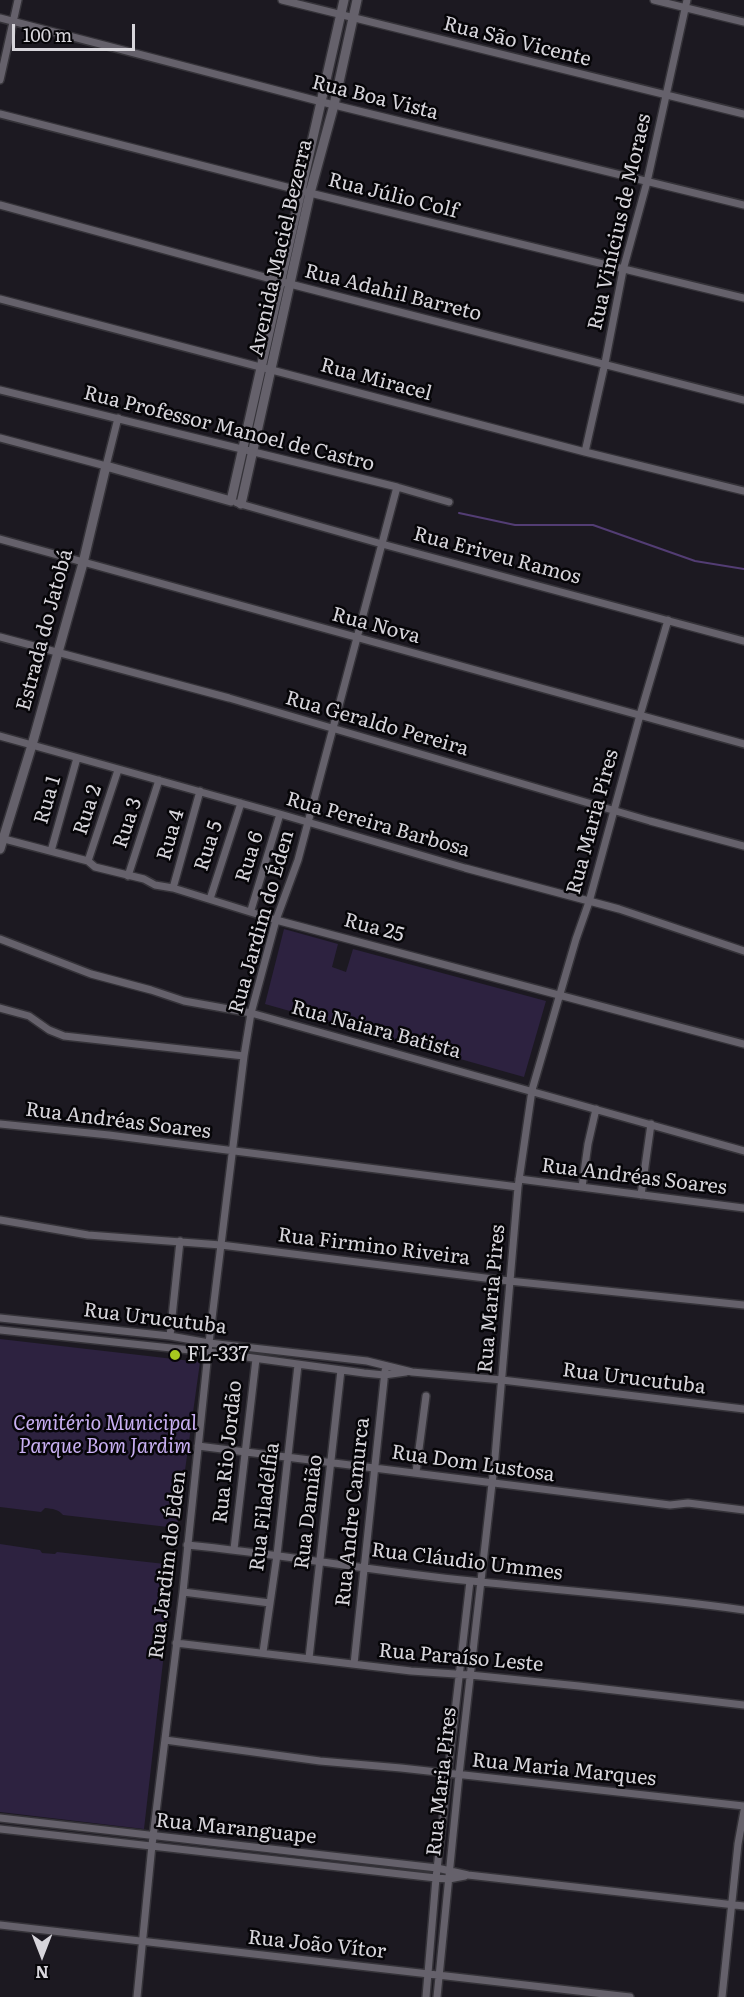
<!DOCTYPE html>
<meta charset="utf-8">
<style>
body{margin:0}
#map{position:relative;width:744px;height:1997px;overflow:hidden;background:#1c1921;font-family:Literata,serif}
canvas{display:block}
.north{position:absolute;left:12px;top:1925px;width:60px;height:60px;-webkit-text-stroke:4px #060508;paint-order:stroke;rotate:180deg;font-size:16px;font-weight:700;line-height:24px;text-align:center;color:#d7d5db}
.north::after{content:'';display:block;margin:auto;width:21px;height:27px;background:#d7d5db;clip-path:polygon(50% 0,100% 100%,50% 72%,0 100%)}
.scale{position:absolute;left:12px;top:24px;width:123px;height:27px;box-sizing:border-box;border:3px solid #d7d5db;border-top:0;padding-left:8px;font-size:18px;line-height:21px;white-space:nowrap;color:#d7d5db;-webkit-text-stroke:4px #060508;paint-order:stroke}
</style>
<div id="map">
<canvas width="744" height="1997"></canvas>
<div class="north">N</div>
<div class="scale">100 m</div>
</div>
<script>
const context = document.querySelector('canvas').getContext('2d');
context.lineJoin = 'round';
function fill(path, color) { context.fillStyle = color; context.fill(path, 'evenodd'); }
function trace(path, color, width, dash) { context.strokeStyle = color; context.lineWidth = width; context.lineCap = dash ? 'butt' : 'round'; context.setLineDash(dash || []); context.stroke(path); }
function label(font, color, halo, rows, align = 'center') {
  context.font = font + ' Literata,serif'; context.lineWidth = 5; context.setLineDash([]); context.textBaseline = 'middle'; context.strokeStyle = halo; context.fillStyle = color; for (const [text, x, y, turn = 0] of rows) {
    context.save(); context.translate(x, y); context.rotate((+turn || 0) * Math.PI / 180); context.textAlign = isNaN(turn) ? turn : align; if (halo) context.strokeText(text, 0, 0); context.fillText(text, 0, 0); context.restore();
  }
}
const green = new Path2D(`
 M284,929L338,944L332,967L346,972L353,949L546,1001L524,1077L265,1004Z
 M0,1339L200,1362L177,1528L63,1515C58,1509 53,1509 45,1508L41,1512L0,1507Z
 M0,1544L40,1550L42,1553L55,1554L57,1552L174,1565L144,1829L0,1812Z`);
const stream = new Path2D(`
 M459,513L515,525H593L695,561L744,569`);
const street = new Path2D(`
 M282,0L744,114
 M654,0L744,22
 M0,18L322,102L744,205
 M0,80L18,0
 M0,114L310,193L744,298
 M0,205L290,284L744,400
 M0,299L585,452L744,491
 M0,390L397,487L449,502
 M0,438L106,466L118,418
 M585,452L605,363L623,270L647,182L687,0
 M237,503L382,544L744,641
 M0,539L744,744
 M0,637L229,698L650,821L744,846
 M0,736L280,814L465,868L619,909L744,951
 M0,838L88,861L95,867L144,879L155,885L173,888L276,920L744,1044
 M51,851L77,758
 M88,861L118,770
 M128,876L159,780
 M173,888L200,791
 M210,899L241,803
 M251,910L280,814
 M0,939L91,974L151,990L184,1001L251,1013L744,1151
 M0,1008L29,1016L49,1030L64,1036L244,1056
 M0,1124L109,1135L518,1187
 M519,1179L744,1208
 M582,1187L588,1144L596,1109
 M641,1195L651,1124
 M0,1220L88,1235L221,1245L509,1281L744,1305
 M0,1318L170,1336L209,1343L367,1361L412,1372L502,1380L744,1409
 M0,1330L209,1352L364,1373L384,1375L406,1372
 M170,1336L180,1241
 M198,1446L670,1505L688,1503L744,1510
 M416,1472L426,1396
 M187,1545C282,1554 377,1572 472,1581C563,1591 654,1597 744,1610
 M234,1549L256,1359
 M183,1592L270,1603
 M176,1643L411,1671L470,1675L579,1686L744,1705
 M263,1652L277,1555L298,1365
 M309,1658L341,1370
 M354,1664L385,1371
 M165,1740L320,1761L401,1768L744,1806
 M0,1818L437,1868L468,1875L744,1906
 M0,1829L436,1878L449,1879L465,1876
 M0,1925L630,1997
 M137,1997L152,1845L183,1592L209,1343L244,1056L251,1013L276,920L298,860L397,487
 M426,1997L436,1878L470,1581
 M437,1997L459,1775L495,1457L518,1187L532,1090L576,939L589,902L640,715L668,620
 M722,1997L738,1844L744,1811`);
const secondary = new Path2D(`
 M241,504L310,193L334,105L357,0
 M0,849L32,745L83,563L106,466L231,501L344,0`);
const markers = [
 [175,1355,6,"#a7c81f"]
];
const streetNames = [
 ["Rua São Vicente",517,42,14],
 ["Rua Boa Vista",375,98,14],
 ["Rua Júlio Colf",393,196,14],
 ["Rua Vinícius de Moraes",620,222,-77],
 ["Avenida Maciel Bezerra",281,248,-77],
 ["Rua Adahil Barreto",393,293,14],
 ["Rua Miracel",376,380,15],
 ["Rua Professor Manoel de Castro",229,429,14],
 ["Rua Eriveu Ramos",497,556,15],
 ["Rua Nova",376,626,15],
 ["Estrada do Jatobá",45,630,-75],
 ["Rua Geraldo Pereira",377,724,16],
 ["Rua 1",48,800,-74],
 ["Rua 2",88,810,-72],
 ["Rua Maria Pires",593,822,-75],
 ["Rua 3",128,823,-72],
 ["Rua Pereira Barbosa",378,825,16],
 ["Rua 4",171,835,-74],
 ["Rua 5",209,846,-72],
 ["Rua 6",250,857,-73],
 ["Rua Jardim do Éden",262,922,-74],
 ["Rua 25",374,928,15],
 ["Rua Naiara Batista",376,1030,15],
 ["Rua Andréas Soares",118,1121,7],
 ["Rua Andréas Soares",634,1177,7],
 ["Rua Firmino Riveira",374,1247,7],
 ["Rua Maria Pires",492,1299,-85],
 ["Rua Urucutuba",155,1319,7],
 ["Rua Urucutuba",634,1379,7],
 ["Rua Rio Jordão",228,1452,-84],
 ["Rua Dom Lustosa",473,1464,8],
 ["Rua Filadélfia",265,1507,-83],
 ["Rua Damião",309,1512,-83],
 ["Rua Andre Camurca",353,1512,-84],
 ["Rua Cláudio Ummes",467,1562,7],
 ["Rua Jardim do Éden",168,1565,-83],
 ["Rua Paraíso Leste",461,1658,5],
 ["Rua Maria Marques",564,1770,6],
 ["Rua Maria Pires",442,1782,-84],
 ["Rua Maranguape",236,1829,6],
 ["Rua João Vítor",317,1945,6]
];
const poiNames = [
 ["FL-337",187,1355]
];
const parkNames = [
 ["Cemitério Municipal",105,1424],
 ["Parque Bom Jardim",105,1447]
];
fill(green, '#2d2240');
trace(stream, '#533d74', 2);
trace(street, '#353339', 10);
trace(secondary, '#353339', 12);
trace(street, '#65616b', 7);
trace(secondary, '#65616b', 9);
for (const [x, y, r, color] of markers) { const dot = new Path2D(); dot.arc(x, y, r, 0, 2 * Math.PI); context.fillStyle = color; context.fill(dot); trace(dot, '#060508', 2); }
label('20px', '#d7d5db', '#060508', streetNames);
label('20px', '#d7d5db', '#060508', poiNames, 'left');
label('italic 20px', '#c9b0f3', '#060508', parkNames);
</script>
